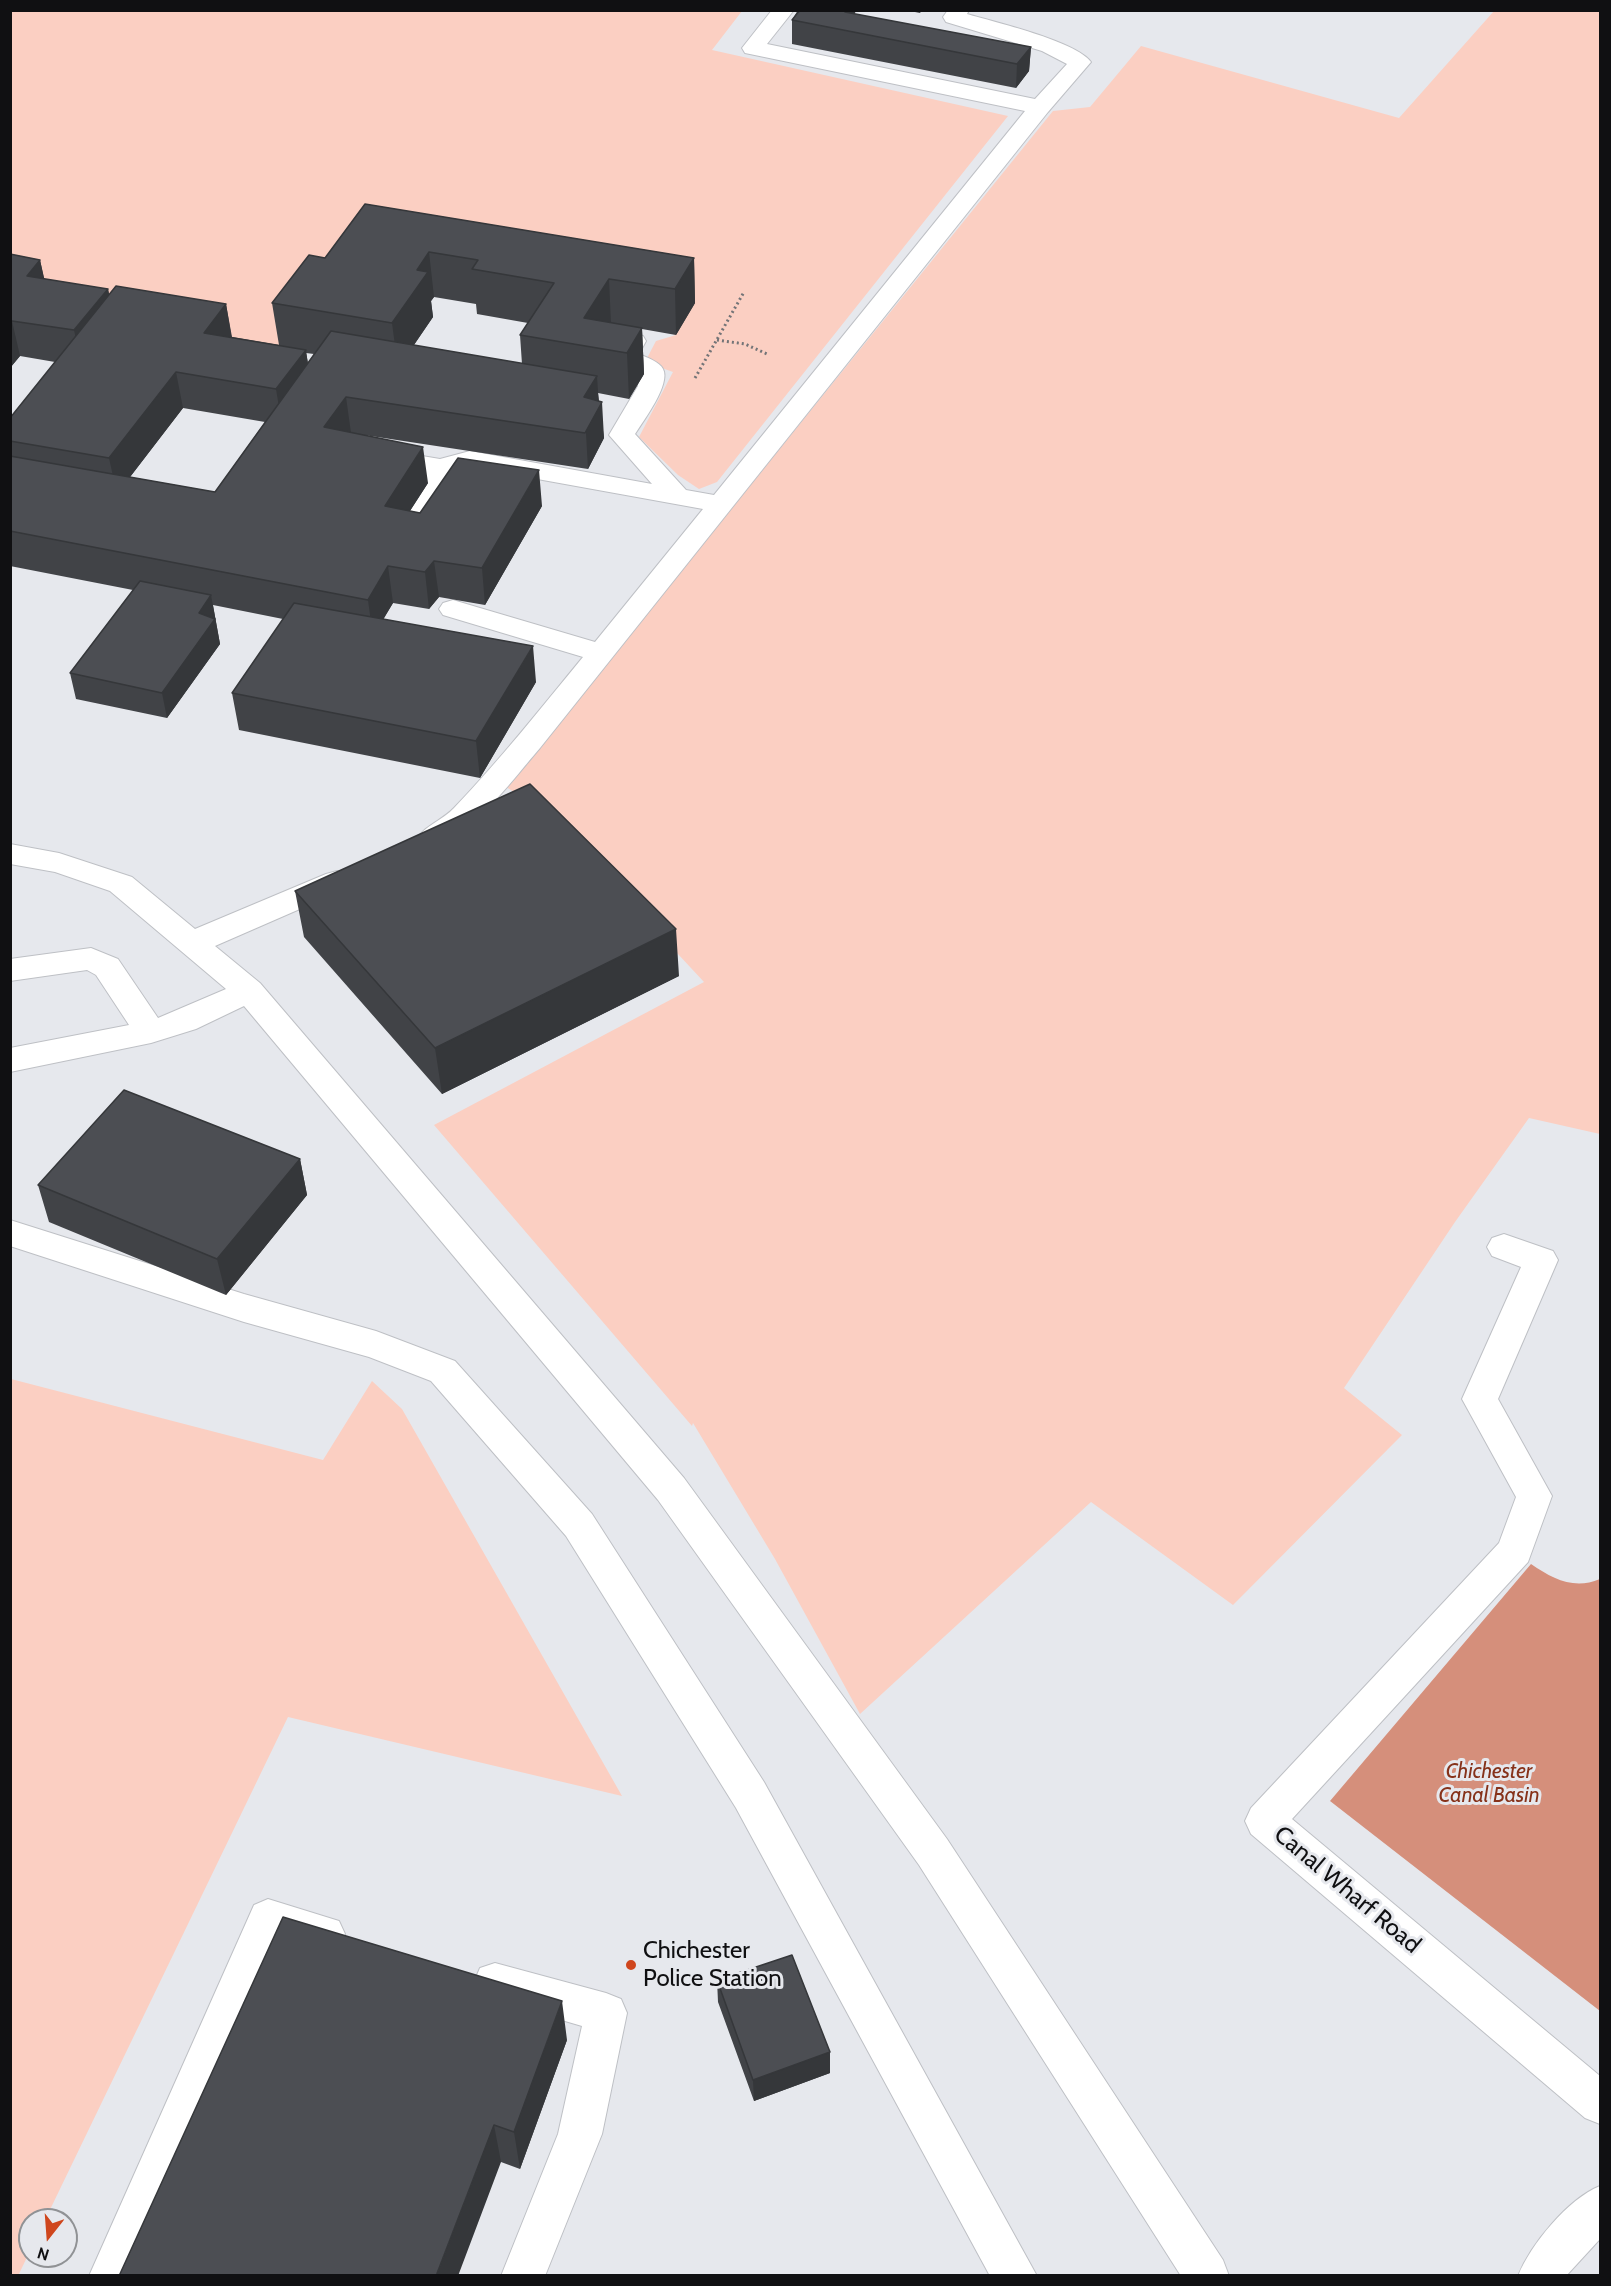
<!DOCTYPE html>
<style>
body{margin:0}
#map{position:relative;width:1611px;height:2286px;overflow:hidden;background:#e6e8ed;font-family:Cabin,sans-serif}
canvas{display:block}
.frame{position:absolute;inset:0;border:12px solid #101012;pointer-events:none}
.north{position:absolute;left:18px;top:2208px;width:60px;height:60px;box-sizing:border-box;background:#e6e8ed;border:2px solid #909295;border-radius:50%;rotate:197deg;font-size:16px;font-weight:700;line-height:24px;text-align:center;color:#101012}
.north::after{content:'';display:block;margin:auto;width:21px;height:27px;background:#cf461d;clip-path:polygon(50% 0,100% 100%,50% 72%,0 100%)}
</style>
<div id="map">
<canvas width="1611" height="2286"></canvas>
<div class="frame"></div>
<div class="north">N</div>
</div>
<script>
const context = document.querySelector('canvas').getContext('2d');
context.lineJoin = 'round';
function fill(path, color) { context.fillStyle = color; context.fill(path, 'evenodd'); }
function trace(path, color, width, dash) { context.strokeStyle = color; context.lineWidth = width; context.lineCap = dash ? 'butt' : 'round'; context.setLineDash(dash || []); context.stroke(path); }
function label(font, color, halo, rows, align = 'center') {
  context.font = font + ' Cabin,sans-serif'; context.lineWidth = 6; context.setLineDash([]); context.textBaseline = 'middle'; context.strokeStyle = halo; context.fillStyle = color; for (const [text, x, y, turn = 0] of rows) {
    context.save(); context.translate(x, y); context.rotate((+turn || 0) * Math.PI / 180); context.textAlign = isNaN(turn) ? turn : align; if (halo) context.strokeText(text, 0, 0); context.fillText(text, 0, 0); context.restore();
  }
}
const green = new Path2D(`
 M10,11H742L712,50L1008,116L717,482L699,489L678,475L639,437L673,372L645,362L656,341L676,335L370,249L279,348L11,289Z
 M1494,11H1600V1134L1529,1118L1455,1222L1344,1388L1402,1435L1233,1605L1091,1502L860,1714L775,1559L693,1423L692,1426L434,1125L704,982L544,810L506,787L1053,111L1090,107L1141,46L1399,118Z
 M11,1379L323,1460L372,1381L402,1409L622,1796L288,1717L45,2220H30V2251L18,2276L10,2275Z`);
const water = new Path2D(`
 M1531,1564C1553,1579 1574,1590 1600,1579V2011L1330,1801Z`);
const path = new Path2D(`
 M717,340L745,344L767,354
 M695,378L744,292`);
const minor = new Path2D(`
 M772,10H794L767,44L1035,99L1067,64L1042,51L946,22L943,17L948,10H969L967,14C994,22 1076,41 1091,62L1048,112L540,748C517,774 457,857 420,847L416,840C425,825 443,820 454,808C500,760 541,708 583,657L443,615L439,609L443,603L453,600L463,603L595,642L703,509L471,467L452,472L424,535L420,541L411,543L402,541L398,535L426,472L371,463L367,457L371,451L380,449L440,459L470,451L652,484L609,435L638,386L639,374L616,361L612,356L625,336L634,334L643,336L646,341L639,354C646,357 660,362 663,369C671,384 644,420 635,434L686,490L714,495L1025,111L745,53L742,48Z
 M10,844L59,853L132,877L195,929L326,874L337,871L348,874L352,881L348,888L215,946L260,983L684,1478L947,1839L1223,2260L1229,2276H1181L919,1865L658,1500L244,1006L196,1029L151,1043L10,1072V1048L129,1025L96,975L87,970L10,981V959L91,948L118,959L158,1018L226,989L110,891L55,872L10,864Z
 M10,1220L244,1294L376,1331L455,1361L592,1514L764,1782L1037,2276H990L736,1808L566,1536L431,1381L369,1357L244,1322L10,1246Z
 M1504,1234L1553,1251L1558,1260L1498,1399L1552,1496L1528,1562L1292,1819L1600,2076V2124L1585,2118L1251,1834L1245,1821L1251,1808L1499,1543L1516,1497L1462,1399L1521,1267L1492,1256L1487,1247L1492,1238Z
 M268,1899L339,1921L345,1934L339,1947L324,1953L279,1940L134,2276H89L254,1905Z
 M495,1963L606,1993L621,1999L627,2013L602,2134L545,2276H501L558,2134L582,2026L480,1996L474,1982L480,1968Z
 M1600,2186V2239L1566,2276H1518C1531,2244 1568,2199 1600,2186Z`);
const wall = new Path2D(`
 M798,10H857L854,14L1031,47L1029,71L1016,88L792,44V20Z
 M905,10H922L920,13Z
 M365,204L694,258L695,303L676,335L642,329L644,374L629,399L598,393L604,438L588,469L364,435L428,483L410,511L420,513L542,506L485,605L439,597L429,609L393,603L383,619L536,682L480,778L239,730L232,693L283,619L213,605L220,644L167,718L76,699L70,673L133,590L10,566V418L55,362L20,356L10,368V254L40,260L44,279L108,289L109,294L226,304L232,337L279,345L272,303L325,258ZM434,297L476,304L477,314L528,323L520,335L522,364L414,345L433,317L431,301ZM306,353L314,354L308,363ZM183,408L265,422L215,492L130,477Z
 M295,891L679,976L442,1094L304,937Z
 M300,1159L307,1195L226,1295L49,1222L38,1185Z
 M717,1980L830,2052V2073L754,2101L718,2002Z
 M567,2040L520,2169L501,2162L119,2276Z`);
const shadedWall = new Path2D(`
 M846,10H857L852,16L845,12Z
 M1031,47L1029,71L1016,88L1017,64Z
 M429,252L434,297L431,301L433,317L398,368L392,323L417,270Z
 M694,258L695,303L676,335L675,289Z
 M40,260L48,295L27,276Z
 M609,279L611,324L584,318Z
 M108,289L115,325L82,366L74,330Z
 M226,304L232,340L204,333Z
 M12,321L20,356L10,368V322Z
 M642,328L644,374L629,399L627,353Z
 M306,350L311,386L282,425L276,389Z
 M176,372L183,408L117,494L109,458Z
 M597,376L599,407L602,402L604,438L588,469L584,397Z
 M346,397L351,433L324,427Z
 M423,447L428,483L389,543L385,506Z
 M539,470L542,506L485,605L482,568Z
 M434,561L439,597L429,609L425,572Z
 M388,566L393,603L373,637L368,600Z
 M211,595L220,644L167,718L162,693L199,613Z
 M533,646L536,682L480,778L476,741Z
 M676,929L679,976L442,1094L435,1048Z
 M300,1159L307,1195L226,1295L217,1259Z
 M562,2001L567,2040L520,2169L514,2132Z
 M830,2052V2073L754,2101L753,2080Z
 M494,2125L501,2162L458,2276H436Z`);
const building = new Path2D(`
 M800,10H846L845,12L1031,47L1017,64L792,20Z
 M365,204L694,258L675,289L609,279L584,318L642,328L627,353L520,335L554,283L472,269L478,260L429,252L417,270L428,272L392,323L272,303L309,255L325,258Z
 M10,254L40,260L27,276L108,289L74,330L12,321L10,322Z
 M116,286L226,304L204,333L306,350L276,389L176,372L109,458L10,441V418Z
 M331,331L597,376L584,397L602,402L585,433L346,397L324,427L423,447L385,506L420,513L458,458L539,470L482,568L434,561L425,572L388,566L368,600L10,531V456L215,492Z
 M140,581L211,595L199,613L215,619L162,693L70,673Z
 M294,603L533,646L476,741L232,693Z
 M530,784L676,929L435,1048L295,891Z
 M124,1090L300,1159L217,1259L38,1185Z
 M283,1917L562,2001L514,2132L494,2125L436,2276H119Z
 M792,1955L830,2052L753,2080L717,1980Z`);
const markers = [
 [631,1965,6,"#cf461d"]
];
const waterNames = [
 ["Chichester",1489,1772],
 ["Canal Basin",1489,1796]
];
const nearStreetnames = [
 ["Canal Wharf Road",1347,1890,40]
];
const nearPoinames = [
 ["Chichester",643,1951],
 ["Police Station",643,1979]
];
fill(green, '#fbcfc2');
fill(water, '#d58f7b');
trace(minor, '#bec0c5', 2);
trace(path, '#737477', 3, [2, 3]);
fill(minor, '#fff');
fill(wall, '#414347');
fill(shadedWall, '#35373a');
fill(building, '#4c4e53');
trace(building, '#35373a', 1.5);
for (const [x, y, r, color] of markers) { const dot = new Path2D(); dot.arc(x, y, r, 0, 2 * Math.PI); context.fillStyle = color; context.fill(dot); trace(dot, '#e6e8ed', 2); }
label('italic 21px', '#86321a', '#e6e8ed', waterNames);
label('24px', '#101012', '#e6e8ed', nearStreetnames);
label('24px', '#101012', '#e6e8ed', nearPoinames, 'left');
</script>
